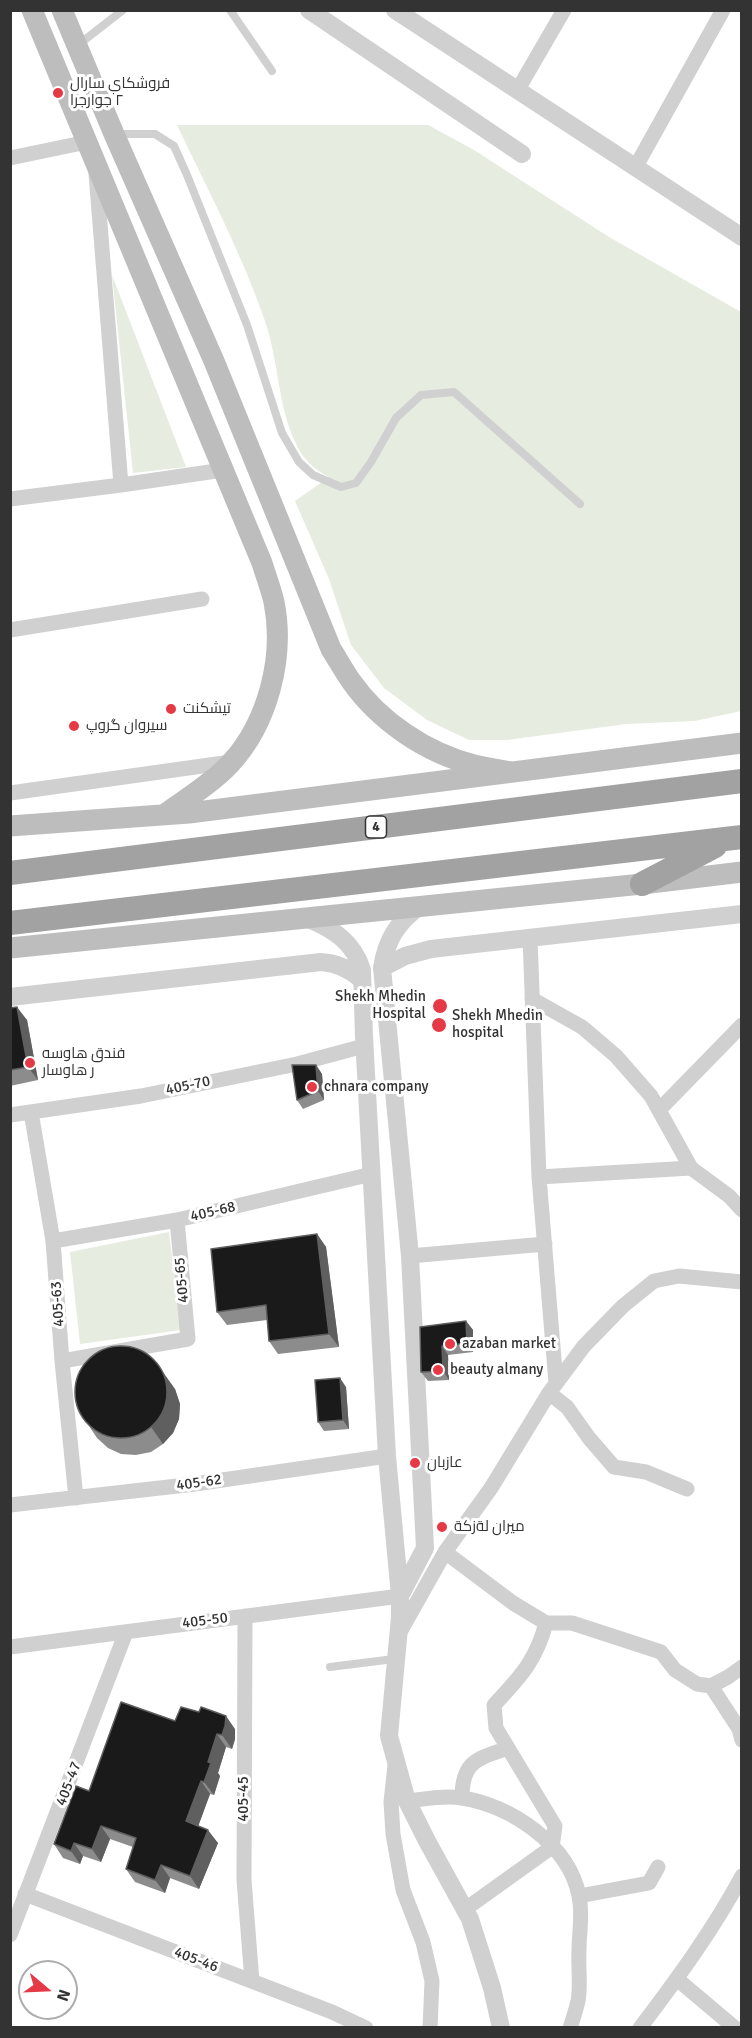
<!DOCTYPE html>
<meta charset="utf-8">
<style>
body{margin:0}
#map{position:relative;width:752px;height:2038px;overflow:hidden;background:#fff;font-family:Signika,sans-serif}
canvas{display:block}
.frame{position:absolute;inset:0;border:12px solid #333;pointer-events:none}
.north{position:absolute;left:18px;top:1960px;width:60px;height:60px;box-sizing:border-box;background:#fff;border:2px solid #adadad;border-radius:50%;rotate:109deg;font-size:16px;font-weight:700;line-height:24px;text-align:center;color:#333}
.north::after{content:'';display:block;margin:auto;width:21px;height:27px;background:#e63946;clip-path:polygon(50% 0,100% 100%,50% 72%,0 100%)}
</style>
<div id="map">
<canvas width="752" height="2038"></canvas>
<div class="frame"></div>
<div class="north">N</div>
</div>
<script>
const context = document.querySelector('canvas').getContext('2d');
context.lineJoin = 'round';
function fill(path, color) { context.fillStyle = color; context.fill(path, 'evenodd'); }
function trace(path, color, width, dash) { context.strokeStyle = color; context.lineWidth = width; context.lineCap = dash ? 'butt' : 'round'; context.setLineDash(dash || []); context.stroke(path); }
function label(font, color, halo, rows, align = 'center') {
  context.font = font + ' Signika,Cairo,sans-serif'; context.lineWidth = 6; context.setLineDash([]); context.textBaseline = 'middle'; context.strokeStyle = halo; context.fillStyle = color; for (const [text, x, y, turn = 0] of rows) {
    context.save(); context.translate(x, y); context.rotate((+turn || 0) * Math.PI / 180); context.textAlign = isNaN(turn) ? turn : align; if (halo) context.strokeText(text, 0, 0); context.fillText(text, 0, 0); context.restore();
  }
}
const green = new Path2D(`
 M177,125H428L474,150L609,237L741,312V711L695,721L626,724L507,740H469L427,720L384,688L351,645L329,579L295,501L329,477C318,472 308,463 301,453C277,413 280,364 265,321C242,254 208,190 177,125Z
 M112,275L186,467L133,473Z
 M169,1232L181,1330L80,1344L70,1252Z`);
const service = new Path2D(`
 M230,10L272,71
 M78,45L123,10
 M116,134H155L174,146L187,175L247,325L282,433L299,462L313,475L341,487L356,483L371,462L396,418L421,395L454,392L580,504
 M330,1667L394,1659`);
const minor = new Path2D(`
 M517,91L564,10
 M10,158L87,142
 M635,168L723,10
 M96,174L121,485
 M10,499L121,485L223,470
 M10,630L202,599
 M10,793L231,762
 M530,938L539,1177
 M532,999L582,1027L616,1056L651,1096L691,1168L729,1196L742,1210
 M659,1110L742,1025
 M31,1112L53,1241L62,1361L76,1498
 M10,1115L141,1096L297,1064L364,1046
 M53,1241L177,1220L372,1174
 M410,1256L545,1244
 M62,1361L188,1339L177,1220
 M556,1383L539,1177L691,1168
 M549,1393L567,1407L589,1438L614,1467L646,1472L687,1489
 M10,1505L195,1484L387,1456
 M445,1552L513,1603L546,1623H572L661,1652L675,1670L697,1684L711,1686L728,1677L742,1667
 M245,1616L244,1880L252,1981
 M400,1632L445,1552L491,1488L549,1393L584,1346L623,1306L654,1281L679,1276L742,1282
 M10,1647L400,1596
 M711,1686L739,1729L742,1740
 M395,1765L391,1802L393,1834L403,1890L423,1942L432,1981L430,2028
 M462,1798C462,1761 477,1759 508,1748
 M407,1801C426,1799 444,1795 462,1798C511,1806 569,1844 579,1896C583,1914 579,1932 579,1951C578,1967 581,1986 578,2001C576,2010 573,2019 570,2028
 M25,1894L332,2012L366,2028
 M579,1896L649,1883L658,1867
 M464,1910L552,1847L555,1826L496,1728L494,1705C520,1677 536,1661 546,1623
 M10,1935L126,1632
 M677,1979L735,2028
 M640,2028C677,1979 713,1930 742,1876`);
const tertiary = new Path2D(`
 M309,10L522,154
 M395,10L742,237
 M306,918C332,928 354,942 362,970L364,1037L387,1456L400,1596V1617L389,1736L407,1801L427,1841L470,1919L492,1988L501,2028
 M382,968L405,956L431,949L742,914
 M10,997L321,962C338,963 350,969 362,980
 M400,1596L425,1548L410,1256L382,968C386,941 397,922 420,906`);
const secondary = new Path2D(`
 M32,10L262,563C266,576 271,589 274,602C285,657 268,723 230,764C211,784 187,798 165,814
 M62,10L114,134L214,361L331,649C338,660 344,671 351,681C379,721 426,753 474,765C486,768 498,769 510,772
 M10,826L189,813L742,743
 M10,948L642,884L742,872`);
const trunk = new Path2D(`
 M10,873L742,781
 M642,884L715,846
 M10,923L742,837`);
const wall = new Path2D(`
 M10,1008L27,1020L38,1080L10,1086Z
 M316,1065L322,1074L324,1100L303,1109L297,1100Z
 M317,1234L326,1247L339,1347L278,1354L269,1341L267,1320L227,1325L217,1312Z
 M466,1321L473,1330V1352L448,1355L449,1380L428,1381L421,1372L420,1327Z
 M346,1387L349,1429L324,1431L318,1422Z
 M175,1389L180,1404L179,1419L173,1433L163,1444L151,1452L136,1455L121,1454L108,1448L97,1438L85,1420Z
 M175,1721L235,1729V1739L232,1749L226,1747L218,1773L220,1776L214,1795L210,1794L198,1826L218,1843L199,1889L170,1878L165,1893L135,1882L126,1869L133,1847L110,1839L101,1862L83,1856L80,1864L63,1858L54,1844L89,1791Z`);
const shadedWall = new Path2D(`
 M17,1007L27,1020L38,1080L28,1067Z
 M316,1065L322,1074L324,1100L318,1091Z
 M317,1234L326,1247L339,1347L329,1334Z
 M466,1321L473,1330V1352L467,1343Z
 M442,1346L448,1355L449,1380L443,1371Z
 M163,1372L175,1389L180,1404L179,1419L173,1433L163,1444L151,1427Z
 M340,1378L346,1387L349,1429L343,1420Z
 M226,1716L235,1729V1739L232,1749L222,1735Z
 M217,1734L226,1747L218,1773L220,1776L214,1795L204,1782L208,1762Z
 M201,1781L210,1794L195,1835L186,1821Z
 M101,1826L110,1839L101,1862L92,1849Z
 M208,1830L218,1843L199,1889L190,1876Z
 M74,1843L83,1856L80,1864L71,1851Z
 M161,1865L170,1878L165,1893L155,1880Z`);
const building = new Path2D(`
 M17,1007L28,1067L10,1070V1008Z
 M292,1065H316L318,1091L297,1100Z
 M317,1234L329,1334L269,1341L266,1305L217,1312L211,1249Z
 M466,1321L467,1343L442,1346L443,1371L421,1372L420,1327Z
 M75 1392a46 46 0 1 1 92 0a46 46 0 1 1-92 0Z
 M340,1378L343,1420L318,1422L315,1380Z
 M121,1702L175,1721L181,1707L199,1712L201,1707L226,1716L225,1726L222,1735L217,1734L208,1762L211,1763L204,1782L201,1781L186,1821L208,1830L190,1876L161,1865L155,1880L126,1869L136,1838L101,1826L92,1849L74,1843L71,1851L54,1844L76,1786L89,1791Z`);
const markers = [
 [58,93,6,"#e63946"],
 [171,709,6,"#e63946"],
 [74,726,6,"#e63946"],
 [440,1006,8,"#e63946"],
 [439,1025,8,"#e63946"],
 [30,1063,6,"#e63946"],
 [312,1087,6,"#e63946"],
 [450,1344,6,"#e63946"],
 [438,1370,6,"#e63946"],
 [415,1463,6,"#e63946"],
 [442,1527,6,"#e63946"]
];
const shields = [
 [376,827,21]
];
const shieldNames = [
 ["4",376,827]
];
const poiNames = [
 ["فروشكاي سارال",70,84],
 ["٢ جوارجرا",70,101],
 ["تيشكنت",183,709],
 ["سیروان گروپ",86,726],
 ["Shekh Mhedin",426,997,"right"],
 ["Hospital",426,1014,"right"],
 ["Shekh Mhedin",452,1016],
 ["hospital",452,1033],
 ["فندق هاوسه",42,1054],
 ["ر هاوسار",42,1071],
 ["chnara company",324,1087],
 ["azaban market",462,1344],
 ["beauty almany",450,1370],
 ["عازبان",427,1463],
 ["ميران لةزكة",454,1527]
];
const streetNames = [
 ["405-70",188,1086,-12],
 ["405-68",213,1212,-13],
 ["405-65",182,1280,-95],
 ["405-63",58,1304,-94],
 ["405-62",199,1483,-8],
 ["405-50",205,1621,-7],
 ["405-47",69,1784,-69],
 ["405-45",244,1799,-90],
 ["405-46",196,1960,21]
];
fill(green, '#e6ecdf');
trace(service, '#d0d0d0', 8);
trace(minor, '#d0d0d0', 15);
trace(tertiary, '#d0d0d0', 18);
trace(secondary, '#bdbdbd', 21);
trace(trunk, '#a2a2a2', 24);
fill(wall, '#8c8c8c');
fill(shadedWall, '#5f5f5f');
fill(building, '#1a1a1a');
trace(building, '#5f5f5f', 1.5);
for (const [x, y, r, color] of markers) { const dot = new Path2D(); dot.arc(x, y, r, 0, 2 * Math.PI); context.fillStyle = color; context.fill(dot); trace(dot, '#fff', 2); }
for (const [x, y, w] of shields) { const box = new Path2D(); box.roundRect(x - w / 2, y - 11, w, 22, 4.5); context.fillStyle = '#fff'; context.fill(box); trace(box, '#333', 1.5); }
label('bold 14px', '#333', null, shieldNames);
label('15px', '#333', '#fff', poiNames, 'left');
label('15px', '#333', '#fff', streetNames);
</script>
